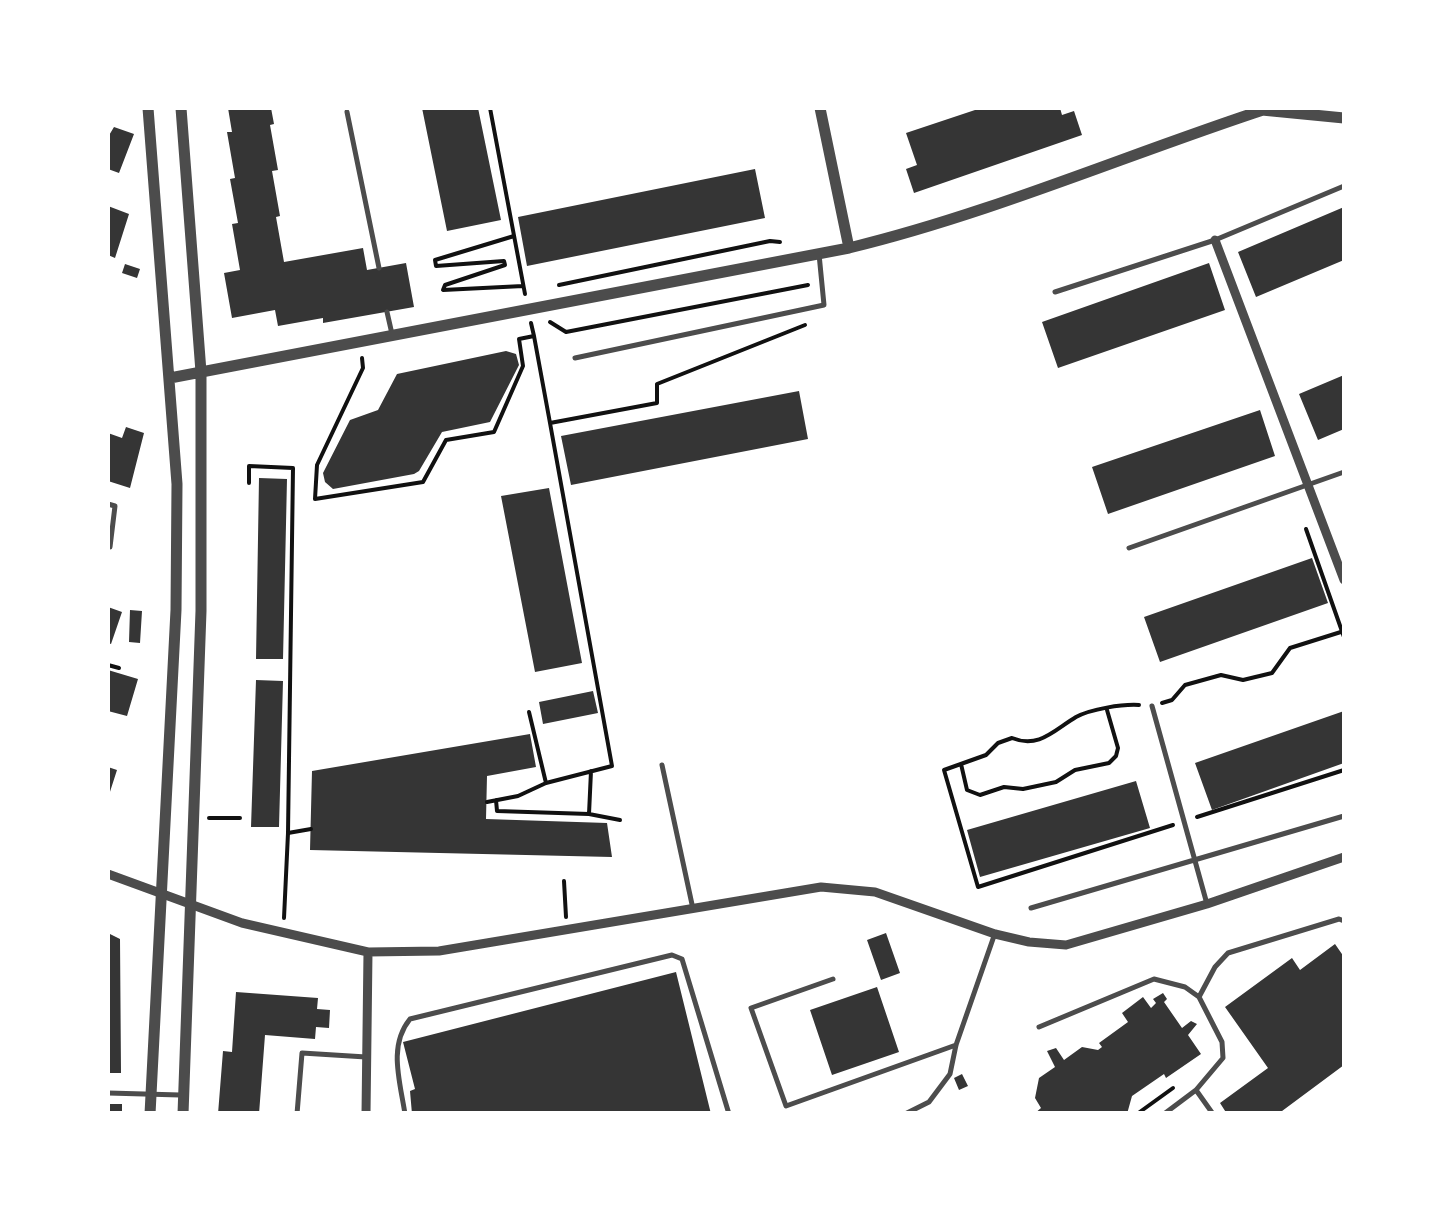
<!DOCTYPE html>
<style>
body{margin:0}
#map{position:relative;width:1452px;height:1221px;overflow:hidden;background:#fff;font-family:"DM Sans",sans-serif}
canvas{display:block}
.frame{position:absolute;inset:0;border:110px solid #fff;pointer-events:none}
</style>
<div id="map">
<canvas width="1452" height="1221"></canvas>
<div class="frame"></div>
</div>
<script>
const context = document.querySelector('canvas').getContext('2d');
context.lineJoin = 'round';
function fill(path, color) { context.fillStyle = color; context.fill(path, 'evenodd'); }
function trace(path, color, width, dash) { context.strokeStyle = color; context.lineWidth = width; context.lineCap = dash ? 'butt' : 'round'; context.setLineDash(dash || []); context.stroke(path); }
const building = new Path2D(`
 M228,108H271L274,124L270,125L278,170L272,171L280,216L276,217L284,262L363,248L367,270L406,263L414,307L323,323V318L278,326L275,310L232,318L224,273L240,270L232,224L238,223L230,179L235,178L227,132H232Z
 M422,108H478L501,220L447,231Z
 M981,108H1060L1062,115L1074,111L1082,135L914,193L906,169L917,165L906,133Z
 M114,127L134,134L119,173L108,169V137Z
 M755,169L765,218L527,266L518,217Z
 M108,206L129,214L115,258L108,255Z
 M1344,207V260L1256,297L1238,252Z
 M1209,263L1225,310L1058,368L1042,322Z
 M125,264L140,269L137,278L122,273Z
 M506,351L516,354L519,365L490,422L442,432L419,471L414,474L333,489L325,482L323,473L350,420L378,410L397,374Z
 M1344,375V429L1318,440L1299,394Z
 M799,391L808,439L571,485L561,436Z
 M1260,410L1275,456L1108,514L1092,467Z
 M126,427L144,433L130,488L108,481V433L122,438Z
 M259,478L287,479L283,659H256Z
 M549,488L582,663L535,672L501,496Z
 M1312,558L1328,603L1160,662L1144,617Z
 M108,607L122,612L111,644L108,643Z
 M130,610L142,611L140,643L129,642Z
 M108,670L138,679L127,716L108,711Z
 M256,680L283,681L279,827H251Z
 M593,691L598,713L543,724L539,702Z
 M1344,711V763L1212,810L1195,763Z
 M530,734L536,767L487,776L486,819L607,823L612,857L310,850L312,771Z
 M108,767L117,770L108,798Z
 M1136,781L1150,828L980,877L967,830Z
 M108,933L120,939L121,1073H108Z
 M886,933L900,973L881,980L867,940Z
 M1335,944L1344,957V1065L1278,1114H1227L1220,1103L1268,1068L1225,1007L1292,958L1300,970Z
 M676,972L711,1114H412L410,1091L415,1089L403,1042Z
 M877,987L899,1052L832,1075L810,1010Z
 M236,992L318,998L317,1009L330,1010L329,1028L316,1027L315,1039L265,1035L259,1114H218L223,1051L232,1052Z
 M1163,993L1167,999L1164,1002L1182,1028L1191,1021L1197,1024L1188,1035L1201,1054L1166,1078L1164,1074L1132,1096L1127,1114H1034L1041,1108L1035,1098L1039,1078L1055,1067L1047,1051L1056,1048L1064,1060L1082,1047L1098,1050L1102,1047L1099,1043L1128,1022L1122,1013L1143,997L1151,1008L1156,1003L1153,999Z
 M962,1074L968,1086L959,1090L954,1078Z
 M108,1104H122V1114H108Z`);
const path = new Path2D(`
 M490,108L525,294
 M514,236L435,260L436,266L504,261L505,265L445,285L443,290L523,286
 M559,285L770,241L780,242
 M550,322L566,332L808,285
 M534,336L550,423
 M362,358L363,368L317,465L315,499L423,482L446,440L494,432L523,366L519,339L534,336L531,323
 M249,483V466L293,468L288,833
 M1306,529L1344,637
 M108,665L119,668
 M1162,703L1172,700L1185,685L1221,675L1243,680L1272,673L1290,648L1344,631
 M1139,705C1122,704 1091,709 1076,717C1054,730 1039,749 1012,738L998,743L986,755L944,770L978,887L1173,825
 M529,712L546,783L612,766L550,423L657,403V384L805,325
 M961,764L967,790L980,795L1004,787L1023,789L1056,782L1075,770L1109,763L1116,756L1118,748L1107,710
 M496,800L497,811L589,814L620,820
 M487,802L518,796L546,783
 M589,814L591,771
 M1197,817L1344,770
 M209,818H240
 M564,881L566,917
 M284,918L288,833L311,829
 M1137,1114L1173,1088`);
const service = new Path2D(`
 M347,112L379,268
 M1055,292L1215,240L1344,186
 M387,312L392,334
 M575,358L824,305L819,254
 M108,504L115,506L110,547
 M1129,548L1344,472
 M1152,706L1207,904
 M662,765L693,909
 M1031,908L1344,816
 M833,979L751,1008L786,1106L956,1045
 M1039,1027L1154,979L1185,987L1199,997
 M108,1093L180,1095
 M297,1114L302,1053L366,1057
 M405,1114C400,1081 388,1046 410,1019L672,955L682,959L729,1114
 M905,1114L929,1102L950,1074L956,1045L994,936
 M1164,1114L1196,1090
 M1213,1114L1196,1090L1223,1058L1222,1042L1199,997L1215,967L1228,953L1339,919L1344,921`);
const minor = new Path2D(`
 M1215,240L1344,580
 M108,874L242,923L368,952L439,951L821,887L875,892L995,934L1029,942L1066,945L1207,904L1344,857
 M366,1114L368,952`);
const tertiary = new Path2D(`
 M148,108L177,484L176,610L150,1114
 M181,108L201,372V611L183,1114
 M820,108L849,248
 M1262,110L1344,118
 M170,378L849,248C993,213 1128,154 1269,108`);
fill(building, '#353535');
trace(path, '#111', 4);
trace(service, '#4c4c4c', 5);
trace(minor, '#4c4c4c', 9);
trace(tertiary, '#4c4c4c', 11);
</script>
